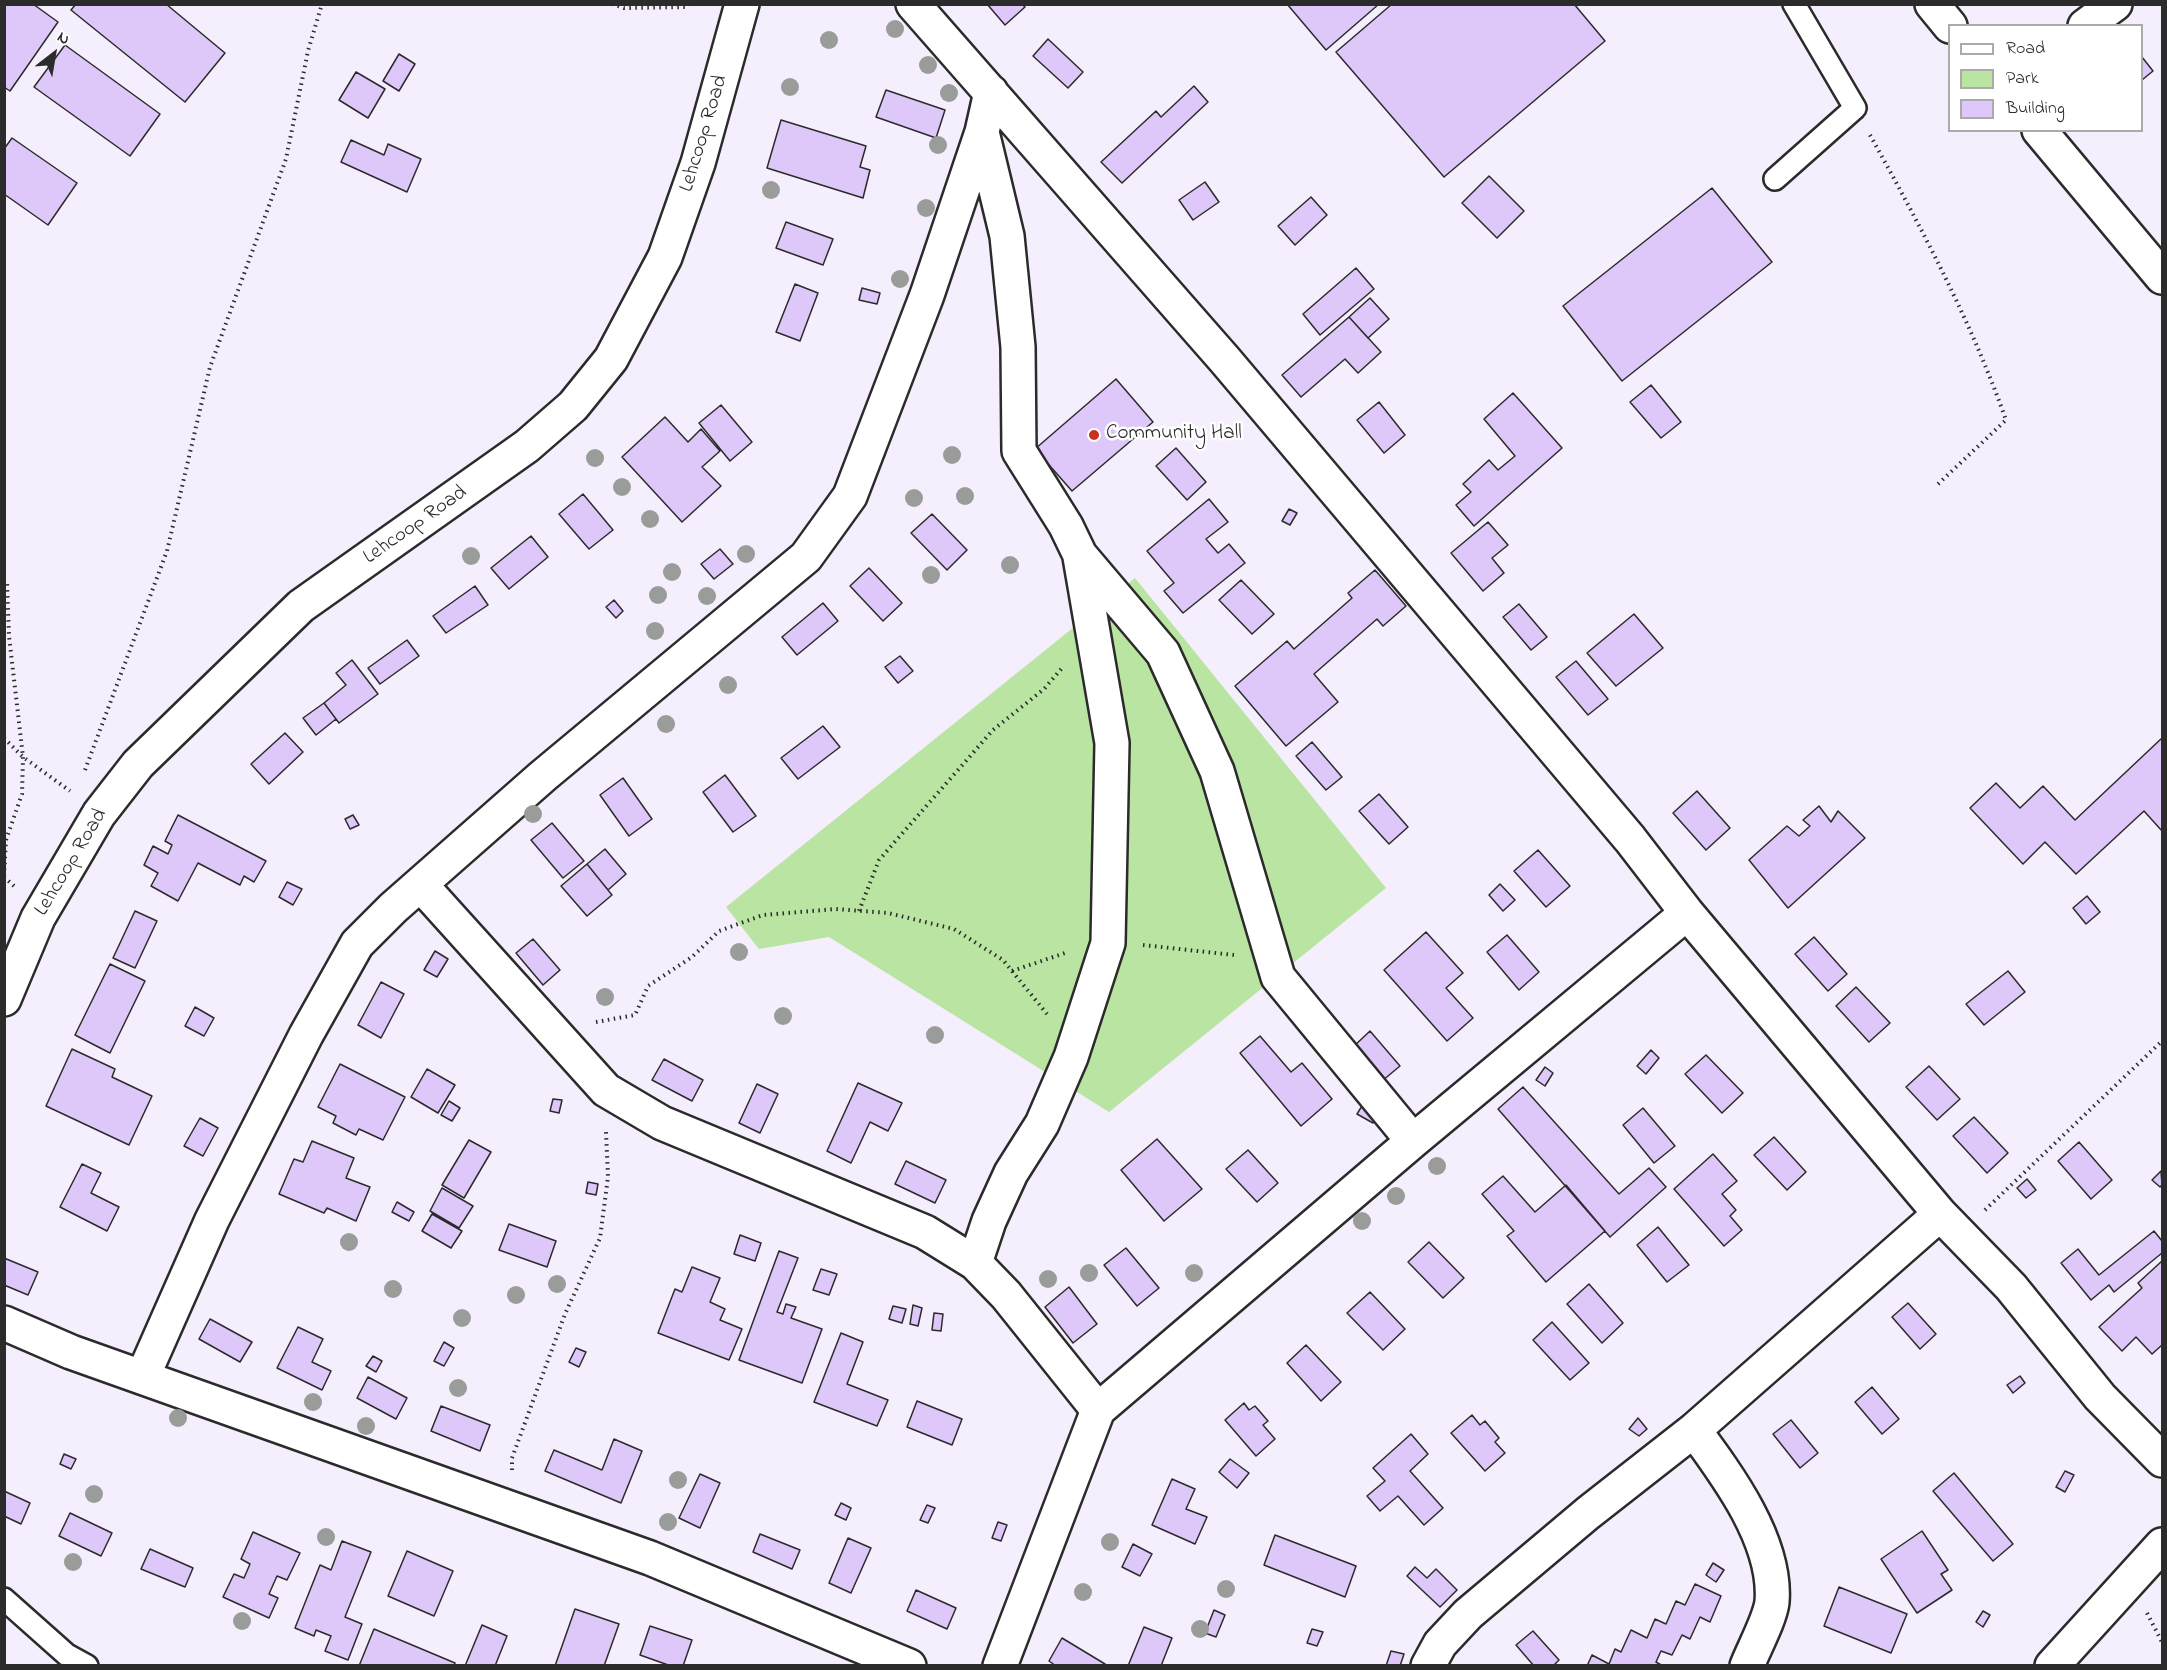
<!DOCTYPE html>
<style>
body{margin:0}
#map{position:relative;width:2167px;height:1670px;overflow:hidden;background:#f5eefd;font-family:"Indie Flower",sans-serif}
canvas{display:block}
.frame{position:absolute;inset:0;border:6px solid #2b2b2b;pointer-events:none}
.legend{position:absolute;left:1948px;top:24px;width:195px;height:108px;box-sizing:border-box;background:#fff;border:2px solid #aaa;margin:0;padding:8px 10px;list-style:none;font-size:18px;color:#2b2b2b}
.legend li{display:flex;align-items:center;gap:12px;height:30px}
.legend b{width:30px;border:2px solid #aaa}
.north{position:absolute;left:24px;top:24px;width:60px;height:60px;-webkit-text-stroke:4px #fff;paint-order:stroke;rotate:31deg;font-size:16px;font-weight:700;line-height:24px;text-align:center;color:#2b2b2b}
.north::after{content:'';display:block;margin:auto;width:21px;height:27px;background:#2b2b2b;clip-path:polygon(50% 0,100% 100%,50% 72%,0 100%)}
</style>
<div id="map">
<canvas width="2167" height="1670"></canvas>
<div class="frame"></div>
<ul class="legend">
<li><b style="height:8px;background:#fff"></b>Road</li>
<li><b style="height:16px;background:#bae4a1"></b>Park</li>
<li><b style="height:16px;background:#dec8f9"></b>Building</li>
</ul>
<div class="north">N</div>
</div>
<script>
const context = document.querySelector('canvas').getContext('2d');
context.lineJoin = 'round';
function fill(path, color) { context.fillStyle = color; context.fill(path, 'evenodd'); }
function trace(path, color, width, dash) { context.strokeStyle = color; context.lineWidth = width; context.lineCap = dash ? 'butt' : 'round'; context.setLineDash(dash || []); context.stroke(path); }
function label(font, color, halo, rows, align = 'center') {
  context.font = font + ' "Indie Flower",sans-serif'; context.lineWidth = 5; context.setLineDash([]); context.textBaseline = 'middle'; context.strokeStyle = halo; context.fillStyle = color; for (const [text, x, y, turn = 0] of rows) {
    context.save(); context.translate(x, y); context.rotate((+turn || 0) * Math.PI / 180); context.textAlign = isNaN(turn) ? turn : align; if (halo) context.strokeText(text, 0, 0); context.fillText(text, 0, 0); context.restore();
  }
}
const green = new Path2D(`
 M1135,578L1386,888L1109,1112L829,937L759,949L726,907Z`);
const building = new Path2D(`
 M4,4H33L58,22L10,91L4,87Z
 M76,4H166L225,53L185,102L71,10Z
 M987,4H1022L1025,7L1005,25Z
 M1287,4H1379L1326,50Z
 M1392,4H1574L1605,41L1444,177L1336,52Z
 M1048,39L1083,72L1068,88L1033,56Z
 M65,45L160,114L130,156L34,87Z
 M399,54L415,64L399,91L383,81Z
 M2142,57L2153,71L2142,80Z
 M356,72L385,89L368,118L339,100Z
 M1194,86L1208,102L1122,183L1101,162L1156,111L1161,117Z
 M886,90L945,110L936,138L876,117Z
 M781,120L866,146L860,167L870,170L863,198L767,168Z
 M12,138L77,183L48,225L4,194V149Z
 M351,140L384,155L388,144L421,159L407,192L341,162Z
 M1489,176L1524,211L1497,238L1462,203Z
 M1205,182L1219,202L1193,220L1179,200Z
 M1712,188L1772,262L1622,381L1563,306Z
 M1311,197L1327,215L1295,245L1278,226Z
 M786,222L833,239L823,265L776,248Z
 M1356,268L1374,289L1320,335L1303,314Z
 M795,284L818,293L800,341L776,332Z
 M862,288L880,293L877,304L859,300Z
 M1370,298L1389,319L1368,338L1349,317Z
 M1349,317L1381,352L1358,373L1345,359L1301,397L1282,375Z
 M1116,379L1153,422L1072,491L1035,449Z
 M1651,385L1681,422L1661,438L1630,402Z
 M1513,393L1562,448L1474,526L1456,505L1471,492L1463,484L1489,460L1498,470L1515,456L1484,419Z
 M1379,402L1405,435L1384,453L1357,420Z
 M721,405L752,442L730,461L699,423Z
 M665,417L688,442L701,429L720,451L702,467L721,486L682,522L622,457Z
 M1176,448L1206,482L1187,500L1156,466Z
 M583,494L613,530L589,549L559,514Z
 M1209,499L1228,522L1206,539L1218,553L1229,544L1245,563L1183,613L1164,591L1174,583L1147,551Z
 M1289,509L1297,513L1290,525L1282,521Z
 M932,514L967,550L947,570L911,533Z
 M1488,522L1508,545L1492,558L1504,573L1483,591L1451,553Z
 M531,536L548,557L509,589L491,568Z
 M720,549L733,564L714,579L701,564Z
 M869,568L902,603L883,621L850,586Z
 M1375,570L1406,606L1383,626L1377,619L1314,674L1338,702L1286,746L1235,686L1287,641L1294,649L1352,598L1348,593Z
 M1241,580L1274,614L1252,634L1219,600Z
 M475,586L488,605L446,633L433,616Z
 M614,600L623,611L616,618L606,607Z
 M823,603L838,621L797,655L782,637Z
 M1519,604L1547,637L1531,650L1503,617Z
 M1634,614L1663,648L1616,686L1587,653Z
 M407,640L419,656L380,684L368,668Z
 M900,656L913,671L898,683L885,667Z
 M352,660L378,694L339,723L324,703L346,685L336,673Z
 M1576,661L1608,699L1588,715L1556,677Z
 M324,703L336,719L316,735L303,718Z
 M823,726L840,747L798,779L781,758Z
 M285,733L303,752L269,784L251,764Z
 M2162,738V831L2144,811L2076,874L2045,842L2023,864L1970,808L1996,783L2020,808L2043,786L2075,820Z
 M1312,742L1342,777L1326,790L1296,756Z
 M725,775L756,816L733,832L703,792Z
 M623,778L652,819L629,836L600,795Z
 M1697,791L1730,828L1706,850L1673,813Z
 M1379,794L1408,827L1389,844L1359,811Z
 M1819,806L1831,822L1838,811L1865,838L1788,908L1749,860L1787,826L1799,836L1810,826L1803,820Z
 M178,815L266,861L254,882L244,876L240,885L198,863L178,901L151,886L158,873L144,865L153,846L168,854L172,845L165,841Z
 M353,815L359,825L350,829L345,819Z
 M552,823L584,861L563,878L531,840Z
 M605,849L626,874L608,890L587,864Z
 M1538,850L1570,886L1546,907L1514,871Z
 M587,864L612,895L587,916L561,886Z
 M287,882L302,889L293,905L279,897Z
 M1500,884L1515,900L1503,911L1489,895Z
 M2087,896L2100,912L2086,924L2073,908Z
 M135,911L157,921L135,968L113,958Z
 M1426,932L1463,973L1446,988L1473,1018L1447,1041L1384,970Z
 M1507,935L1539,972L1519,990L1487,952Z
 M1814,937L1847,974L1828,991L1795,954Z
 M533,939L560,970L543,985L516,953Z
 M435,951L448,959L437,977L424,970Z
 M110,964L145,981L110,1053L75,1035Z
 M2008,971L2025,992L1984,1025L1966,1004Z
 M381,982L404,994L381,1038L358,1025Z
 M1856,987L1890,1023L1869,1042L1836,1006Z
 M195,1007L214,1018L204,1036L185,1026Z
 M1370,1031L1400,1066L1382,1081L1353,1047Z
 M1260,1036L1291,1072L1302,1063L1332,1099L1301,1126L1240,1053Z
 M72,1049L115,1069L112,1077L152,1096L129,1145L46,1106Z
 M1651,1050L1659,1058L1646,1074L1637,1066Z
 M1706,1055L1743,1093L1722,1113L1685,1074Z
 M664,1059L703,1080L692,1101L652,1080Z
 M340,1064L405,1097L383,1140L359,1129L356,1135L333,1123L336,1116L318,1107Z
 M1929,1066L1960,1099L1937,1120L1906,1087Z
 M1545,1067L1553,1073L1545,1086L1536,1080Z
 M427,1069L455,1085L438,1113L411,1097Z
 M858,1083L902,1103L888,1131L870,1122L851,1163L827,1151Z
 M757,1084L778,1094L760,1133L739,1123Z
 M1523,1087L1619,1194L1649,1168L1666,1187L1610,1237L1498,1109Z
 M553,1099L562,1100L559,1113L550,1111Z
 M449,1101L460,1108L452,1121L441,1115Z
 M1365,1101L1380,1110L1373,1123L1357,1114Z
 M1643,1108L1675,1146L1654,1163L1623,1125Z
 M1974,1117L2008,1153L1987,1173L1953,1136Z
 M200,1118L218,1128L203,1156L184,1146Z
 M1774,1137L1806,1172L1787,1190L1754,1155Z
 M1157,1139L1202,1189L1164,1221L1121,1170Z
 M469,1140L491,1152L464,1198L442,1185Z
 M312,1141L354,1158L346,1178L370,1187L356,1221L327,1208L324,1213L279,1194L294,1159L303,1162Z
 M2079,1142L2112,1180L2091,1199L2058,1161Z
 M1248,1150L1278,1183L1257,1202L1226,1169Z
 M1713,1154L1737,1181L1722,1194L1736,1210L1730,1216L1742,1230L1724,1246L1674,1189Z
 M906,1161L946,1180L935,1203L895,1184Z
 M82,1164L101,1173L91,1193L119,1207L107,1231L60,1207Z
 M2161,1171L2162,1185L2160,1187L2152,1180Z
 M1503,1176L1535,1212L1566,1185L1605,1231L1546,1282L1507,1236L1514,1231L1482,1194Z
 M2027,1179L2036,1190L2026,1198L2017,1188Z
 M588,1182L598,1184L596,1195L586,1193Z
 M442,1188L473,1206L459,1228L430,1211Z
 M397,1202L414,1212L409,1221L392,1212Z
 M432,1214L462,1231L451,1248L422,1231Z
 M509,1224L556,1241L547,1267L499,1250Z
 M1658,1227L1689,1265L1667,1282L1637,1245Z
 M2154,1231L2162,1241V1253L2114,1292L2109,1285L2091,1300L2061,1263L2078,1249L2099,1275Z
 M740,1235L761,1243L755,1261L734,1254Z
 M1429,1242L1464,1278L1443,1298L1408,1262Z
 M1126,1248L1159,1288L1137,1306L1104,1265Z
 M779,1251L798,1258L777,1312L783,1314L786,1304L796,1307L791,1318L822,1329L802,1383L739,1360Z
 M4,1258L38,1272L28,1295L4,1285Z
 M2162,1261V1345L2152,1354L2136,1337L2122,1351L2099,1327L2142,1288L2138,1283Z
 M692,1267L720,1278L710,1302L725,1309L720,1320L742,1329L729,1360L658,1333L675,1289L682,1292Z
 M821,1269L837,1274L829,1295L813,1290Z
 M1589,1284L1623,1323L1602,1343L1567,1304Z
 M1069,1287L1097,1324L1073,1343L1045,1307Z
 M1370,1292L1405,1329L1383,1350L1347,1313Z
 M1908,1303L1936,1334L1920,1349L1892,1317Z
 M913,1305L922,1308L918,1326L910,1324Z
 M893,1306L906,1309L902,1323L889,1319Z
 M934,1313L943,1314L941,1331L932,1330Z
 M210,1319L252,1342L240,1362L199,1339Z
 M1552,1322L1589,1363L1570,1380L1533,1340Z
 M298,1327L323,1339L312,1362L331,1371L322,1390L277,1368Z
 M841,1333L863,1342L847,1384L888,1400L877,1426L814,1402Z
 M444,1342L454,1348L444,1366L434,1361Z
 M1306,1345L1341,1382L1321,1401L1287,1363Z
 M576,1348L586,1352L579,1367L569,1362Z
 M373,1356L382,1361L376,1372L366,1366Z
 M2020,1376L2025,1383L2013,1393L2007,1385Z
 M368,1377L407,1398L396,1419L357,1398Z
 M1872,1387L1899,1419L1882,1434L1855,1402Z
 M917,1401L962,1419L952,1445L907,1427Z
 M1244,1403L1249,1410L1255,1406L1268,1421L1263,1425L1275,1439L1256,1456L1225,1420Z
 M441,1406L490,1425L480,1451L431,1431Z
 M1472,1415L1480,1425L1485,1421L1499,1438L1495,1442L1505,1453L1485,1471L1451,1433Z
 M1638,1418L1647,1429L1639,1436L1629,1429Z
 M1791,1420L1818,1453L1800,1468L1773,1434Z
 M1411,1434L1428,1454L1410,1471L1443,1508L1424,1525L1398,1496L1380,1511L1367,1496L1385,1481L1373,1468Z
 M614,1439L642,1451L621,1503L545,1471L554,1450L602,1470Z
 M64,1454L76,1459L71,1469L60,1464Z
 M1230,1459L1249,1473L1237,1488L1219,1472Z
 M2065,1471L2074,1475L2065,1492L2056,1487Z
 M1954,1473L2013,1544L1993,1561L1933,1491Z
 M700,1474L720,1483L700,1528L679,1518Z
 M1172,1479L1195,1489L1186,1509L1207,1517L1195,1544L1152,1525Z
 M4,1491L30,1503L21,1524L4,1516Z
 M841,1503L851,1508L846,1520L835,1515Z
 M927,1505L935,1508L928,1523L920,1520Z
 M70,1513L112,1533L101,1556L59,1536Z
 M998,1522L1007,1525L1001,1541L992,1538Z
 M1922,1531L1948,1570L1941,1574L1952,1590L1917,1613L1881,1559Z
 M253,1532L300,1553L287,1580L277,1576L269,1594L278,1598L269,1618L223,1597L234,1574L244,1578L250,1564L241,1559Z
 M760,1534L800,1550L792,1569L753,1552Z
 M1275,1535L1356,1566L1345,1597L1264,1565Z
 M848,1538L871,1548L851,1593L829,1583Z
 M342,1541L371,1552L345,1617L362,1624L348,1660L325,1651L331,1636L316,1630L314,1636L295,1628L320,1565L331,1570Z
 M1133,1544L1152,1554L1140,1576L1122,1567Z
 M150,1549L193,1568L185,1587L141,1569Z
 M407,1551L453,1571L434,1616L388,1596Z
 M1713,1563L1724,1570L1716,1582L1706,1575Z
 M1415,1567L1427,1578L1436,1569L1457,1590L1440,1607L1407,1576Z
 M1695,1584L1721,1596L1710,1622L1700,1617L1690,1639L1682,1635L1672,1655L1661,1651L1656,1662L1663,1666H1587L1592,1655L1609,1664L1615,1649L1621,1652L1631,1630L1647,1638L1655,1619L1666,1624L1676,1601L1685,1605Z
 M1839,1587L1907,1614L1891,1653L1824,1626Z
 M916,1590L956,1608L947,1629L907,1611Z
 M575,1609L619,1624L604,1666H555Z
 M1214,1610L1225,1615L1216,1637L1205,1633Z
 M1983,1611L1990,1615L1983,1627L1976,1622Z
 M482,1625L507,1636L495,1666H465Z
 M650,1626L692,1640L683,1666H671L640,1655Z
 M1144,1627L1172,1638L1161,1666H1128Z
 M374,1629L455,1663L454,1666H359Z
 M1312,1629L1323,1632L1317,1646L1307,1643Z
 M1533,1631L1559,1660L1553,1666H1534L1516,1645Z
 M1062,1638L1105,1664L1104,1666H1056L1049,1661Z
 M1391,1651L1404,1654L1400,1666H1386Z`);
const path = new Path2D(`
 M612,4L624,8L688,7L689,4
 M1870,135C1921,227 1971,321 2006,420L1937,485
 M4,738L23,757L70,791
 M85,770L167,551L210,367L286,159L308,51L322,4
 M4,876L6,840L22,794L23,757L9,636L7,582
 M4,877L15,887
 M859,911L879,860L993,730L1044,689L1062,668
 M1143,945L1234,955
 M1012,971L1065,953
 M596,1022L635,1015L648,986L692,957L719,931L763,915L836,909L888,913L954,929L1003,960L1047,1014
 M1985,1210L2162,1041
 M512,1470V1458L565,1314L600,1238L608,1177L606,1132
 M2147,1613L2162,1642`);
const lane = new Path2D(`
 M1775,179L1855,108L1794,4
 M4,1599L67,1655L87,1666`);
const street = new Path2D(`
 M913,4L1225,360L1630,839L1687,913L1940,1214L2011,1287L2100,1397L2162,1460
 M2085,26L2115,4
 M982,132L1007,236L1018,347L1019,451L1066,526L1080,555L1163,653L1217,771L1278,977L1413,1141
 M421,885L606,1090L662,1123L925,1232L975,1263L1006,1295L1098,1410
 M4,999L38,918L99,814L138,764L301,606L527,446L573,406L611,359L665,257L698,163L742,4
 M975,1263L989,1221L1011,1173L1042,1124L1071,1057L1108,943L1112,743L1080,557
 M4,1323L71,1352L650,1558L909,1666
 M143,1376L212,1220L306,1035L357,944L393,908L543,776L806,557L850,496L927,295L982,132L991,92
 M1694,1430C1728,1476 1777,1542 1772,1602C1770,1619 1754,1648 1747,1666
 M1000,1666L1098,1410L1413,1141L1687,913
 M1428,1666L1440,1644L1468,1614L1588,1513L1694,1430L1940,1214
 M2052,1666L2162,1545`);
const secondary = new Path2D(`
 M1932,4L1950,26
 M2039,130L2162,277`);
const trees = [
 [895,29],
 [829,40],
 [928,65],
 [790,87],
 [949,93],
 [938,145],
 [771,190],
 [926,208],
 [900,279],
 [952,455],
 [595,458],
 [622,487],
 [965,496],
 [914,498],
 [650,519],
 [746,554],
 [471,556],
 [1010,565],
 [672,572],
 [931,575],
 [658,595],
 [707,596],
 [655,631],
 [728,685],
 [666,724],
 [533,814],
 [739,952],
 [605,997],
 [783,1016],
 [935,1035],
 [1437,1166],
 [1396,1196],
 [1362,1221],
 [349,1242],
 [1089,1273],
 [1194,1273],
 [1048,1279],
 [557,1284],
 [393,1289],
 [516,1295],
 [462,1318],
 [458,1388],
 [313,1402],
 [178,1418],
 [366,1426],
 [678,1480],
 [94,1494],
 [668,1522],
 [326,1537],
 [1110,1542],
 [73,1562],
 [1226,1589],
 [1083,1592],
 [242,1621],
 [1200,1629]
];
const markers = [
 [1094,435,6,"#c8321e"]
];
const streetNames = [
 ["Lehcoop Road",705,134,-73],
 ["Lehcoop Road",416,526,-35],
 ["Lehcoop Road",72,863,-59]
];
const poiNames = [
 ["Community Hall",1106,435]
];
fill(green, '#bae4a1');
fill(building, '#dec8f9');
trace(building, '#2b2b2b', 1.5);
trace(lane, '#2b2b2b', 26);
trace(street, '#2b2b2b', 38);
trace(secondary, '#2b2b2b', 38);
trace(path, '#2b2b2b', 4, [1.5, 4.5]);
trace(lane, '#fff', 21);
trace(street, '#fff', 33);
trace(secondary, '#fff', 33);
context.fillStyle = '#9a9c99';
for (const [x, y] of trees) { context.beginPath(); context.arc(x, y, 9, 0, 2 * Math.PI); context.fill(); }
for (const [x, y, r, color] of markers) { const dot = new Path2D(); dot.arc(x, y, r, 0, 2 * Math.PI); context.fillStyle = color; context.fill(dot); trace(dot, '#fff', 2); }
label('21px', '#2b2b2b', '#fff', streetNames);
label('21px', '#2b2b2b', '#fff', poiNames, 'left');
</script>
